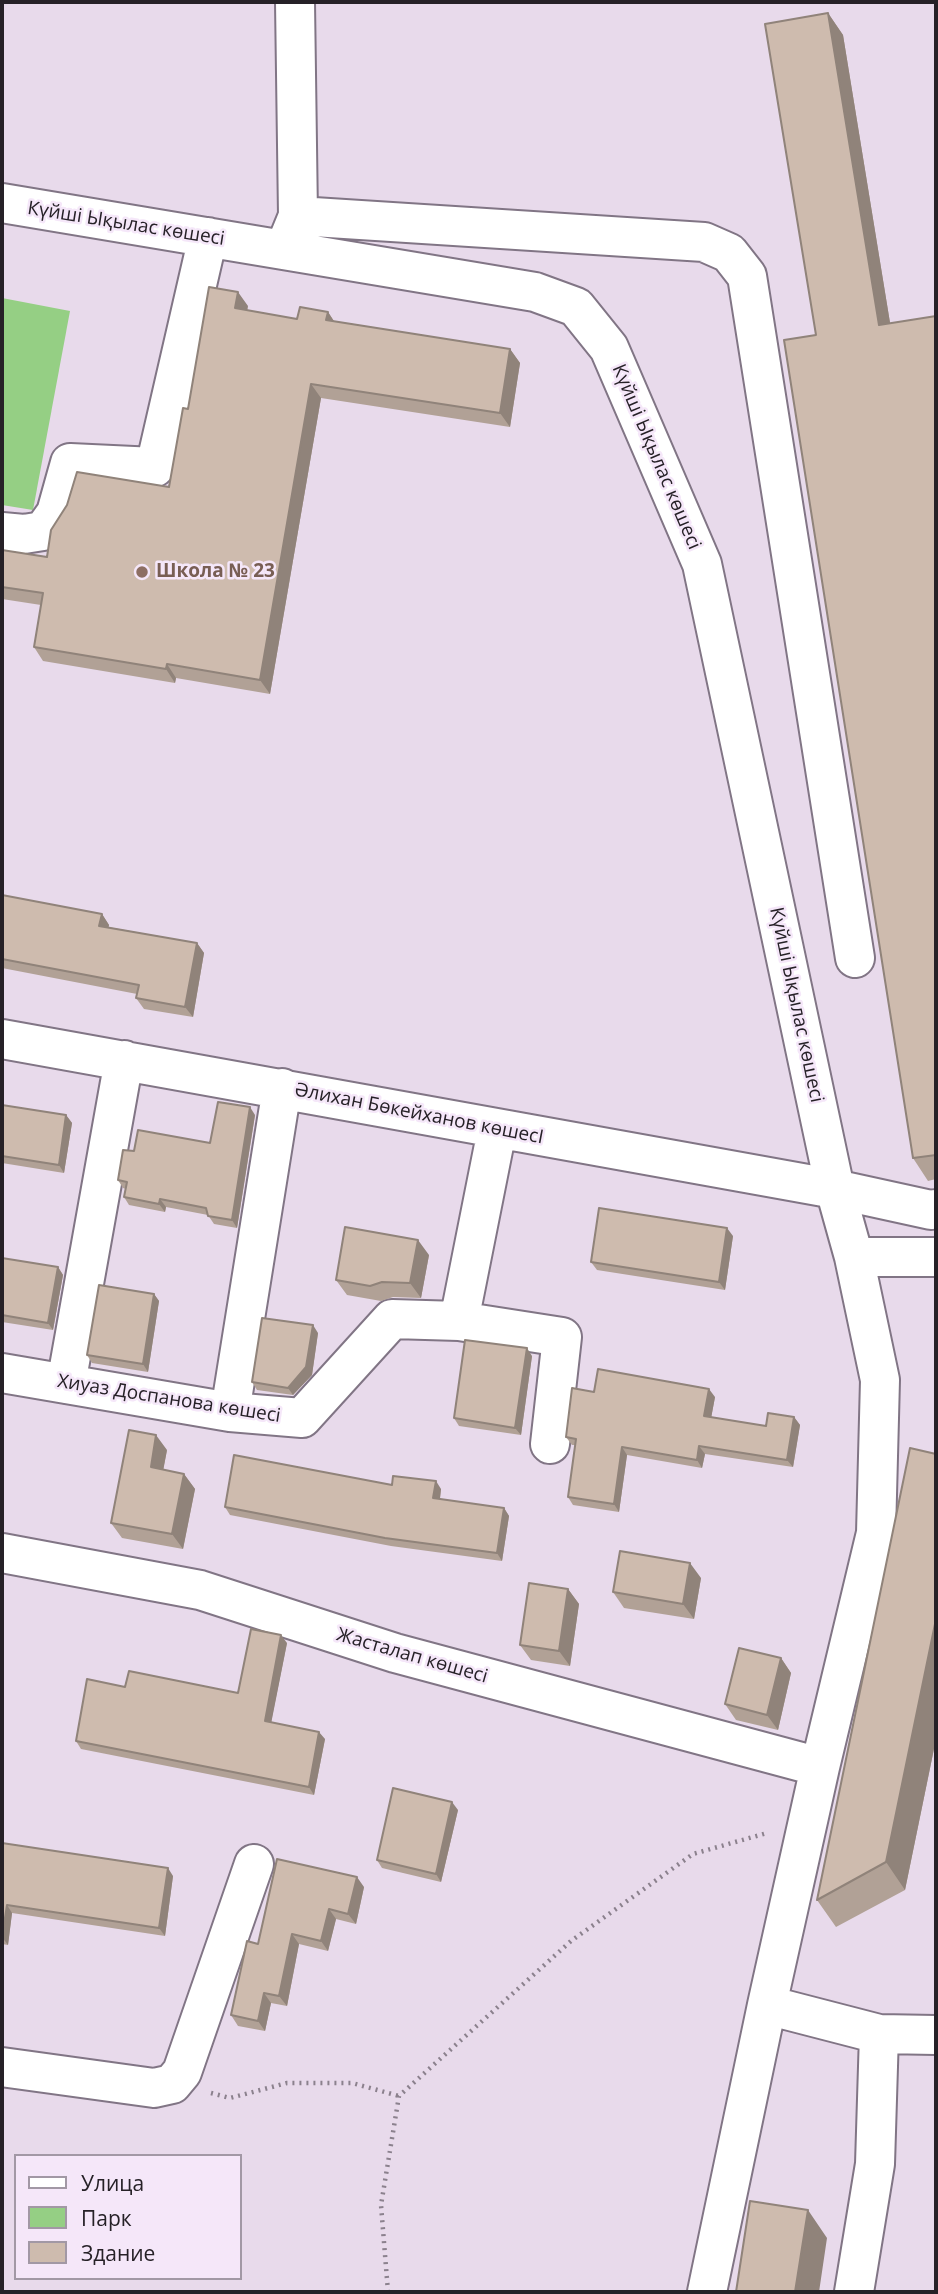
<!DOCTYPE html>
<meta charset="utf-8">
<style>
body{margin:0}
#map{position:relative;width:938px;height:2294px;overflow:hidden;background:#e8daeb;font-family:"Open Sans",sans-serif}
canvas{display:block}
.frame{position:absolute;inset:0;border:4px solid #262127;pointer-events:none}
.legend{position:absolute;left:14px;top:2154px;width:228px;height:126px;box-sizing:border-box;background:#f5e7f9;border:2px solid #a298a5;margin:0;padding:9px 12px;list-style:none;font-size:21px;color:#262127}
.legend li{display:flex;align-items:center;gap:14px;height:35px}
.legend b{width:35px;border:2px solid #a298a5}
</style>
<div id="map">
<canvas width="938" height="2294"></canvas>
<div class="frame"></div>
<ul class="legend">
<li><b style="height:9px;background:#fff"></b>Улица</li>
<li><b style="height:19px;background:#95cf84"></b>Парк</li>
<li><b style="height:19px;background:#cebbae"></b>Здание</li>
</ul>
</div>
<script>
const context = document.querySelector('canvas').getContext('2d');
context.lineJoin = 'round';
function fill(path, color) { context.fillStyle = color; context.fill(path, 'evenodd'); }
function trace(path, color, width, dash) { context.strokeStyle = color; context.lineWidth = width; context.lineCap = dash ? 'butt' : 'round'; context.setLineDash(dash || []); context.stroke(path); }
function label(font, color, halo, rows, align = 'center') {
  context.font = font + ' "Open Sans",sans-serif'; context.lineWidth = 5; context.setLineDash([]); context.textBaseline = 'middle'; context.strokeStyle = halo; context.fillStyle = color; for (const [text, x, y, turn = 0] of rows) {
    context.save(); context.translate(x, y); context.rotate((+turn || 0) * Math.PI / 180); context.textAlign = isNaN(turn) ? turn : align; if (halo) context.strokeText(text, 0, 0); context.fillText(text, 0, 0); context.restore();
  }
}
const green = new Path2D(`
 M2,298L70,311L33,510L2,505Z`);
const path = new Path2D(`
 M211,2093L230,2098L287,2083H352L399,2096
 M388,2292L381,2205L399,2096L571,1941L693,1854L767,1833`);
const minor = new Path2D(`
 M2,203L535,292L576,307L609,348L702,564L835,1189L854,1257L880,1380L876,1533L820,1767L767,2005L707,2292
 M298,216L704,242L729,253L747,276L855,958
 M289,238L298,216L295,2
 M2,532L24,534L43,531L56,513L70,463L155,467L208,237
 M2,1039L835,1189L931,1210L936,1209
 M854,1257H936
 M459,1321L497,1130
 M2,1373L230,1412L302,1418L392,1319L459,1321L562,1337L550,1444
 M66,1384L124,1060
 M230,1412L282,1088
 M2,1553L200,1590L395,1653L820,1767
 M767,2005L879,2034L936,2035
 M2,2067L154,2088L172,2084L182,2072L254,1864
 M854,2292L875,2164L879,2034`);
const wall = new Path2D(`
 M828,13L843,35L890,323L936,316V1179L928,1181L913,1158L816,335Z
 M248,306L247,310L297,319L328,312L334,321L510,349L520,363L510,427L321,398L270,694L176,678L175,683L43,661L34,647L41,605L2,599V550L47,557L169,487L188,409Z
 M2,895L102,914L109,925L108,927L197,943L204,953L193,1017L144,1009L136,998L137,994L2,968Z
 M2,1105L66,1115L72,1123L64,1173L2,1163Z
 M255,1115L237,1228L214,1224L208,1215L166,1207L165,1212L129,1205L124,1197L126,1189L123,1188L118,1180L134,1151L210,1143Z
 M733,1236L725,1290L597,1270L591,1262Z
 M429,1255L421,1298L393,1297L381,1301L347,1295L336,1280Z
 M2,1258L58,1267L63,1275L53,1330L2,1322Z
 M154,1294L159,1301L148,1372L92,1363L87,1355Z
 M318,1333L312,1375L293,1395L257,1390L252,1382Z
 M532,1356L521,1435L459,1426L454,1418Z
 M594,1392L715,1397L711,1418L766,1426L794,1417L800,1425L793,1467L705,1454L702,1468L627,1455L619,1512L573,1505L568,1497L575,1445H572L566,1437Z
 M167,1450L163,1470L184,1474L195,1489L183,1549L122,1538L111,1523Z
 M936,1454V1739L905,1890L836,1927L817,1900Z
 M392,1485L441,1489L440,1499L504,1508L509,1516L502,1561L391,1546L230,1515L225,1507Z
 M701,1578L694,1619L624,1608L613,1592Z
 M568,1589L579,1604L570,1666L531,1660L520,1645Z
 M287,1643L271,1722L325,1739L314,1795L81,1749L76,1741L125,1687L238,1693Z
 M781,1658L791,1673L778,1730L736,1720L725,1704Z
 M458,1810L441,1882L382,1868L377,1860Z
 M2,1843L173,1876L165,1936L12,1913L8,1945L2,1944Z
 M364,1887L356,1924L336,1919L328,1951L299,1944L287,2006L271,2003L265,2031L238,2026L231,2015L258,1944Z`);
const shadedWall = new Path2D(`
 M828,13L843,35L894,347L879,325Z
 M238,292L248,306L245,321L235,308Z
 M328,312L337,326L326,320Z
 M510,349L520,363L510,427L500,413Z
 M311,384L321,398L270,694L260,680Z
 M167,664L176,678L175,683L166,669Z
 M102,914L109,925L107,936L99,926Z
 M197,943L204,953L193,1017L185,1007Z
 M250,1107L255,1115L237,1228L232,1220Z
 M66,1115L72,1123L64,1173L59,1165Z
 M160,1199L166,1207L165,1212L159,1204Z
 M727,1228L733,1236L725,1290L719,1282Z
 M418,1240L429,1255L421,1298L410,1283Z
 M58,1267L63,1275L53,1330L48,1323Z
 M154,1294L159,1301L148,1372L143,1364Z
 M313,1325L318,1333L312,1375L293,1395L288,1388Z
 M527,1348L532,1356L521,1435L515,1428Z
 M709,1389L715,1397L710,1424L704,1416Z
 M794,1417L800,1425L793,1467L787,1460Z
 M156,1435L167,1450L161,1482L151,1467Z
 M699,1446L705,1454L702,1468L697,1460Z
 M622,1447L627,1455L619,1512L614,1504Z
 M184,1474L195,1489L183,1549L172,1534Z
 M436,1481L441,1489L439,1506L433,1498Z
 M504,1508L509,1516L502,1561L497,1553Z
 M690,1563L701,1578L694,1619L683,1604Z
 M568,1589L579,1604L570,1666L559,1651Z
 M936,1619V1739L905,1890L886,1862Z
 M281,1635L287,1643L270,1729L265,1721Z
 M781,1658L791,1673L778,1730L767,1715Z
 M319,1732L325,1739L314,1795L309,1787Z
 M452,1802L458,1810L441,1882L436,1874Z
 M168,1868L173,1876L165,1936L159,1928Z
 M357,1877L364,1887L356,1924L348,1914Z
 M7,1905L12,1913L8,1945L2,1937Z
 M329,1909L336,1919L328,1951L321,1941Z
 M292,1934L299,1944L287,2006L279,1996Z
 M264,1993L271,2003L265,2031L258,2021Z
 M808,2210L827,2238L819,2292H795Z`);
const building = new Path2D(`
 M828,13L879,325L936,316V1155L913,1158L784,340L816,335L765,24Z
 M209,287L238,292L235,308L297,319L300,307L328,312L326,320L510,349L500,413L311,384L260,680L167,664L166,669L34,647L43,593L2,587V550L47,557L51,530L67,505L77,472L169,487L183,408L188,409Z
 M2,895L102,914L99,926L197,943L185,1007L136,998L139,985L2,959Z
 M218,1102L250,1107L232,1220L208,1216L206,1208L160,1199L159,1204L124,1197L127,1182L118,1180L123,1150L134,1151L138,1130L210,1143Z
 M2,1105L66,1115L59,1165L2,1156Z
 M599,1208L727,1228L719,1282L591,1262Z
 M345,1227L418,1240L410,1283L382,1282L370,1286L336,1280Z
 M2,1258L58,1267L48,1323L2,1315Z
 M99,1285L154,1294L143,1364L87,1355Z
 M262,1318L313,1325L306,1367L288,1388L252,1382Z
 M465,1340L527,1348L515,1428L454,1418Z
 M598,1369L709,1389L704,1416L766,1426L768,1413L794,1417L787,1460L699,1446L697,1460L622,1447L614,1504L568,1497L576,1439L566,1437L572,1388L594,1392Z
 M129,1430L156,1435L151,1467L184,1474L172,1534L111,1523Z
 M910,1448L936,1454V1619L886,1862L817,1900Z
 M234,1455L392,1485L393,1476L436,1481L433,1498L504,1508L497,1553L385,1538L225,1507Z
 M620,1551L690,1563L683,1604L613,1592Z
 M529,1583L568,1589L559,1651L520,1645Z
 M251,1629L281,1635L265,1721L319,1732L309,1787L76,1741L87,1679L125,1687L129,1671L238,1693Z
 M739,1648L781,1658L767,1715L725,1704Z
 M393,1788L452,1802L436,1874L377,1860Z
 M2,1843L168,1868L159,1928L7,1905L2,1937Z
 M277,1859L357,1877L348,1914L329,1909L321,1941L292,1934L279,1996L264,1993L258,2021L231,2015L247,1941L258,1944Z
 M750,2201L808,2210L795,2292H736Z`);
const markers = [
 [142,572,7,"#8d6e63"]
];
const streetNames = [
 ["Күйші Ықылас көшесі",126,224,9],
 ["Күйші Ықылас көшесі",656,457,67],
 ["Күйші Ықылас көшесі",796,1005,78],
 ["Әлихан Бөкейханов көшесI",419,1114,11],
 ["Хиуаз Доспанова көшесі",169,1399,9],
 ["Жасталап көшесі",412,1656,16]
];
const educationNames = [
 ["Школа № 23",156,572]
];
fill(green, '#95cf84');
trace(minor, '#817585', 42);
trace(path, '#8b818d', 4.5, [2, 5]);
trace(minor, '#fff', 38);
fill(wall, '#b1a196');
fill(shadedWall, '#90837a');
fill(building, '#cebbae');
trace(building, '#90837a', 2);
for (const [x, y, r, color] of markers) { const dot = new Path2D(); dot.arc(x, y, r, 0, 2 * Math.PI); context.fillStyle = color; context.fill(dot); trace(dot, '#f5e7f9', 2.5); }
label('19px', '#262127', '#f5e7f9', streetNames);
label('bold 19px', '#785e54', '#f5e7f9', educationNames, 'left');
</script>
